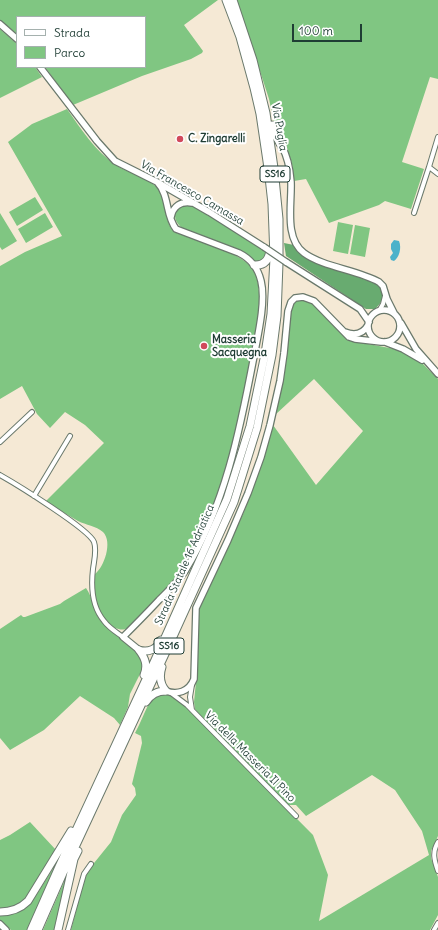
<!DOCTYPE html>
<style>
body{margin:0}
#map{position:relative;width:438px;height:930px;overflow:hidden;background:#f5e9d5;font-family:Delius,sans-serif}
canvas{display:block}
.legend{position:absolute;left:16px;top:16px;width:130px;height:52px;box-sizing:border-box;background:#fff;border:1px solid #a5b1ae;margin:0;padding:5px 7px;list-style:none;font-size:12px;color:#1f3d34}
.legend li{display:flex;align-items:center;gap:8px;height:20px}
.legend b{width:20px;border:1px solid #a5b1ae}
.scale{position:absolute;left:292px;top:24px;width:70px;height:18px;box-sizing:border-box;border:2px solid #1f3d34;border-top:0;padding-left:5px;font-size:12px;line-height:14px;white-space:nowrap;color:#1f3d34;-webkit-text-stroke:3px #fff;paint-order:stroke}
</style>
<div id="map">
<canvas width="438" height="930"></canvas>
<ul class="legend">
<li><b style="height:5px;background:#fff"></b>Strada</li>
<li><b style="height:11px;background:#80c682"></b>Parco</li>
</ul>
<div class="scale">100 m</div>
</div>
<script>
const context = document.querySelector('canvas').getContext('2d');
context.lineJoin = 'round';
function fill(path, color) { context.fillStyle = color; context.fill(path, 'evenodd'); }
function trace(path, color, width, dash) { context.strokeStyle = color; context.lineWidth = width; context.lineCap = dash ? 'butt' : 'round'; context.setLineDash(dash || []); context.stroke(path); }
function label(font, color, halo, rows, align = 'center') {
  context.font = font + ' Delius,sans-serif'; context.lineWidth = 4; context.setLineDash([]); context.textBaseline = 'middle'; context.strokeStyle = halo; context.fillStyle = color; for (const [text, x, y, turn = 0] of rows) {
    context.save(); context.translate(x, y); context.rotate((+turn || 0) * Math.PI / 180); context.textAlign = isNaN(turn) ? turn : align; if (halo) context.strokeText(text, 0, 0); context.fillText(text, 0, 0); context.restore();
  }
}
const green = new Path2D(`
 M0,0H218L184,25L203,51L202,53L191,59L142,76L73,105L45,67H145V17H17V34L0,20Z
 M237,0H438V79L430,77L402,162L424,169L411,209L385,201L379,205L329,223L306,179L294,181L292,164L286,146L276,132L269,99Z
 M0,29L17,44V67H35L42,77L0,98Z
 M67,109C81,129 95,151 116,165C128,173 149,178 159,189C169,201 162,218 174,232C194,239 245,253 254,271C266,295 254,336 250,361C241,409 232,458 215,504C211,515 206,525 201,535C194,549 188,565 178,577C170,586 161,595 153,603C145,611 135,623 127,628C123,631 119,629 115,628C97,619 92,592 95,574C104,567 113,542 103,532C96,526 86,525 78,521C67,515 57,508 46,501L104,443L85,425L65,412L50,428L37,414L22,386L0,399V266L25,252L62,236L8,142L32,124Z
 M35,197L43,210L17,226L9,212Z
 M187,204L194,206L267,252L263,261L256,262L243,252L236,249L182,228C175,222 172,215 179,207Z
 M0,213L17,241L2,250L0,247Z
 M45,213L53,227L26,243L18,229Z
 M338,222L353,225L348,254L333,251Z
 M355,225L370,228L365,257L350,254Z
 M305,298L311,301L352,341L395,349L411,356L423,364L438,379V836L431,851V858L438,877V915L430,930H71L86,873L111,842L122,815L136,795L135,788L132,784L142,743L141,736L135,733C150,707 150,677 185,706L313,835L328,875L319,921L429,855L422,831L395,790L372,775L306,816L296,805H288L200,716L195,709L194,702L198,661L197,623L199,606L244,512L255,482L273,425L316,485L363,431L314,379L275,415L291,308L298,299Z
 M86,588C93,598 93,608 98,617C105,628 127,643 138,652L142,659V670L130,694L128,707L120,725L114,718L80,696L44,730L10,750L0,738V629L21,615L23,617H25L60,604L64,601Z
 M30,822L56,850C47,866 35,897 19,905C13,908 6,908 0,909V840L10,835Z
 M61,856L47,885L29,930H11L0,920V914L27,906L37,894Z
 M70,868L56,930H43Z`);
const forest = new Path2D(`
 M284,243L294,245L298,251L324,264L373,281C387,289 386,299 375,309H366L286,256Z`);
const water = new Path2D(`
 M394,240L399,241C402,248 399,258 394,261L391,260L390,257L393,253L391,249V244Z`);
const street = new Path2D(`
 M438,137L429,167L438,174
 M414,213L429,167
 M379,311L383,304L385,296
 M0,442L32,412
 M0,475C16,484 89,529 94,542C97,550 94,561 93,569C91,586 92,607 104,621C109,628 116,632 123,637
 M34,496L70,436
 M171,693L187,705L296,816
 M192,710L190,697L192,685
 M438,842C432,852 434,860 438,871
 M68,930L84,874L91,864
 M434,930L438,923`);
const secondary = new Path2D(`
 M0,24L17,39
 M40,67L97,141L115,161L157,182L209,212L264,247
 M282,147C288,157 290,170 291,182C292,204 284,238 304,253C323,267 358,270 379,282L383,286L387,299L394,313
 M171,217C173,206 181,201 192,203
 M286,262L360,309L369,322
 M368 326a16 16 0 1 1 32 0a16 16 0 1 1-32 0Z
 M401,323L416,349L438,374
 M345,332C355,336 363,334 368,325
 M385,342L403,349L422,360
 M139,650L123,637C135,625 147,613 159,600C168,591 178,582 185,571C225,506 240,430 254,356C258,335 266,301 261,281C258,268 251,259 239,253L176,229C165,215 170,196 157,182
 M166,691C177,695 189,692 194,679L196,608L228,540L248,493L261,457L270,425L280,381L284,353L288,311L291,302L295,298L303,297L314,301L349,337L355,339L381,342
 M0,924L6,930`);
const highway = new Path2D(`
 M272,125L276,136L282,147
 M254,265C265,266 269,259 270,250
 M139,650C148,653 158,649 161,640
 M139,650C145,658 148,665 144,675
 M162,667C159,676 160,684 166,691
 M146,702C151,694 157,691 166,691
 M0,912C11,912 20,909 28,901L71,831
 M31,930L58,869L155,660L227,499L250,426L265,354L271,314L274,258L272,204L268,168L260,114L254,88L240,37L226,0
 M38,930L63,873L171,641L234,502L257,428L272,355L277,316L279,263V219L274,168L266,113L253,60L233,0
 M58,930L74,859L78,851`);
const secondaryBridge = new Path2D(`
 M264,247L286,262`);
const markers = [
 [180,139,4,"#d1495b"],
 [204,346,4,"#d1495b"]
];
const shields = [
 [275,174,30],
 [169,646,30]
];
const shieldNames = [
 ["SS16",275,174],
 ["SS16",169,646]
];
const streetNames = [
 ["Via Puglia",279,127,80],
 ["Via Francesco Camassa",192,193,30],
 ["Strada Statale 16 Adriatica",185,565,-66],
 ["Via della Masseria Il Pino",250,757,45]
];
const poiNames = [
 ["C. Zingarelli",188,139],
 ["Masseria",212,340],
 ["Sacquegna",212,353]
];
fill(green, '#80c682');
fill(forest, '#68ab70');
fill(water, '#4cb2ca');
trace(street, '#6a796c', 6);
trace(secondary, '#6a796c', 8);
trace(highway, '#6a796c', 9);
trace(street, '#fff', 4);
trace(secondary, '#fff', 5.5);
trace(highway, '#fff', 7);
trace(secondaryBridge, '#6a796c', 8, []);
trace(secondaryBridge, '#fff', 5.5);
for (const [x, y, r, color] of markers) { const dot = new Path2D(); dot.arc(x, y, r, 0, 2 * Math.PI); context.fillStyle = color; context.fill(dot); trace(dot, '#fff', 1.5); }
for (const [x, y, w] of shields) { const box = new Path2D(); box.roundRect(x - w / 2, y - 8, w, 16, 3); context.fillStyle = '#fff'; context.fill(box); trace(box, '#1f3d34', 1); }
label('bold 10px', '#1f3d34', null, shieldNames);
label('11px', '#1f3d34', '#fff', streetNames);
label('bold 11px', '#1f3d34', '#fff', poiNames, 'left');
</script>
